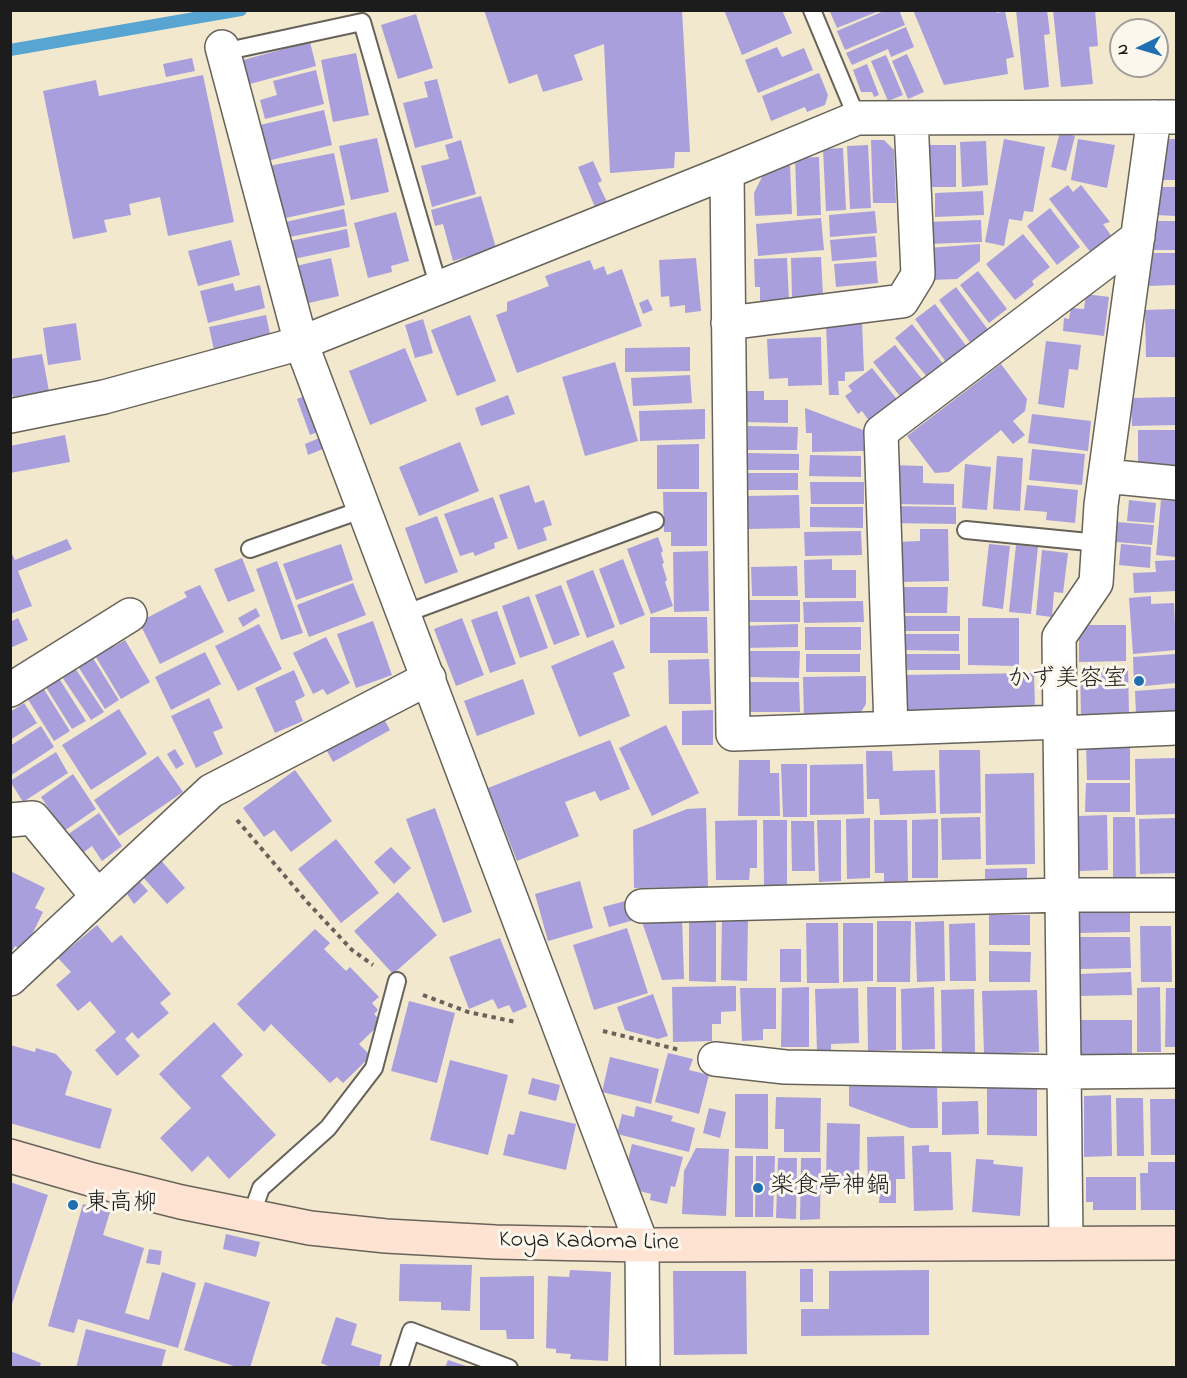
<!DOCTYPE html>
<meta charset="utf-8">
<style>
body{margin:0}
#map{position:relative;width:1187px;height:1378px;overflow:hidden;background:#f2e8ce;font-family:"Indie Flower",sans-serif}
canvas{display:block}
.frame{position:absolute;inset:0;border:12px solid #1c1c1c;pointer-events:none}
.north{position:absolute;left:1109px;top:18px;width:60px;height:60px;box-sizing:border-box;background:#fbf7ec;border:2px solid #a29f99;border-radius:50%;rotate:265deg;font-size:16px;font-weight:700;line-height:24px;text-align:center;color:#1c1c1c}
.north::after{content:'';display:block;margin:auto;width:21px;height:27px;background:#1f6fb2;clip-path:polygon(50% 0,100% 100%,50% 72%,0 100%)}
</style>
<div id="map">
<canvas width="1187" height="1378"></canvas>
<div class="frame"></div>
<div class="north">N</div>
</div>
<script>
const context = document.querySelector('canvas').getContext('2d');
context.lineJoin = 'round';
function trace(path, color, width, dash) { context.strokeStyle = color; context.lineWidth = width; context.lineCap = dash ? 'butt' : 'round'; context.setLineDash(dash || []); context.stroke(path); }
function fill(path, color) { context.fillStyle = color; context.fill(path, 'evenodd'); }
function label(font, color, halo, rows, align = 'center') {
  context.font = font + ' "Indie Flower","Klee One",sans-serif'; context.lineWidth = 6; context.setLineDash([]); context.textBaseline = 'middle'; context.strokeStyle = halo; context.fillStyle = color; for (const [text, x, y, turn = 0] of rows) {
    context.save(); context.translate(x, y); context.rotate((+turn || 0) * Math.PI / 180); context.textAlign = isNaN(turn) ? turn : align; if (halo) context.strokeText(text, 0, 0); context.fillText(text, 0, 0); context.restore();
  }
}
const stream = new Path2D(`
 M10,50L241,10`);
const building = new Path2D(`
 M484,10H682L690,152H675L674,168L610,173L604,44L574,55L583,80L543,92L537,74L509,84Z
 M724,10H782L792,33L742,55Z
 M835,10H879V11L837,28L830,12Z
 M886,10H899L905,25L845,50L837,31Z
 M913,10H996L997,13L1005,11L1014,57L1006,59L1008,74L944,85Z
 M1016,10H1047L1050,34L1044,35L1049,87L1024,90Z
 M1053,10H1095L1098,46L1089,47L1093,84L1061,87Z
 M416,14L433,68L398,79L381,25Z
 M906,27L914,47L891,57L888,49L852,65L846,53Z
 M310,42L316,66L250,84L243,60Z
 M777,47L782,57L804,48L813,70L758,93L745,60Z
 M356,53L369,115L333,122L321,60Z
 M907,54L924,92L908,99L892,61Z
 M886,55L903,95L888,101L871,61Z
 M192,58L195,71L166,77L163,64Z
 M867,64L879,95L874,97L872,92H861L853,70Z
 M316,70L324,104L265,119L260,100L277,95L273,81Z
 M819,73L828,95L825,105L807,112L805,107L771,121L762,96Z
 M203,75L234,222L168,236L160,197L129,204L131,215L104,220L107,232L73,239L43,91L96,80L99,96Z
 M437,79L453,138L415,148L403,103L428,97L424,82Z
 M324,110L332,145L267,161L260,125Z
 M1060,132L1075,136L1066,171L1051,167Z
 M377,138L389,192L351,200L339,146Z
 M1004,139L1045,147L1033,212L1024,211L1022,221L1009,219L1004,246L985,242Z
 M1078,139L1115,145L1107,188L1071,180Z
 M1167,139H1176V180H1158Z
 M461,140L476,194L432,207L421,166L449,159L445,145Z
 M871,140H884L894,150L896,203H873Z
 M986,141L988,185L962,187L960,142Z
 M868,145L871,208L850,209L847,146Z
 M928,145H956V187H928Z
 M843,148L846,210L826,211L823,149Z
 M334,153L345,205L281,219L269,166Z
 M819,157L821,215L797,216L795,158Z
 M593,161L602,181L598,183L607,202L595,207L578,167Z
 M790,165L792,214L755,216L754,193L767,167Z
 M1068,185L1073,192L1081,185L1110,222L1103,224L1112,237L1092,254L1049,199Z
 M1156,187H1176V216L1155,215Z
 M983,191L984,215L935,217V193Z
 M481,196L496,248L453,261L443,224L435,226L431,210Z
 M1050,208L1080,247L1057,265L1027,226Z
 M344,209L347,226L284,238L281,223Z
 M875,211L877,233L830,237L829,215Z
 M396,212L409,261L391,266L392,272L368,278L354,223Z
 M821,218L824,250L758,256L756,224Z
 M981,220L982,242L927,244V222Z
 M1152,221H1176V250H1152Z
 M347,229L350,247L289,260L285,242Z
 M1023,234L1050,267L1032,281L1034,285L1015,300L986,264Z
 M875,236L877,257L832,261L830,240Z
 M231,240L240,275L198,286L188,251Z
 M980,244V261L957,279L931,280L929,248Z
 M1146,253H1176V285L1146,286Z
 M821,257L823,296L792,297L791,258Z
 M331,258L339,296L296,306L287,268Z
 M696,258L701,311L685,313V305L670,307L669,296L661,297L659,260Z
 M787,258L789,300L760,301V287H755L754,259Z
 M590,260L594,270L604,266L607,275L622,269L642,326L517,373L496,315L507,311V302L549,286L545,276Z
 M876,261L878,283L836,287L834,264Z
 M978,271L1007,309L989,323L960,285Z
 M233,283L235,291L260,285L265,308L208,323L200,291Z
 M956,287L989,331L972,345L939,300Z
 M1086,294L1109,297L1104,336L1063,331L1064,318L1069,319L1071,308L1084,309Z
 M648,299L653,310L643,314L639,303Z
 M935,304L967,347L946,362L915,319Z
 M1176,309V357H1146L1145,310Z
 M266,315L272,343L215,355L209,327Z
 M470,315L496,381L457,396L431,330Z
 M423,319L433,353L415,358L405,325Z
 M862,322L864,371L845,372V381H838L839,395H829L826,323Z
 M76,323L81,360L48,365L43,328Z
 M912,324L944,365L928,378L895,338Z
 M821,337L822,385L788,386V378L769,379L767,339Z
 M1046,341L1081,345L1078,370L1069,369L1064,408L1038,404Z
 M895,345L925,383L903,400L873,362Z
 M690,347V371L625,372V348Z
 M405,348L427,401L370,425L349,371Z
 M42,354L49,391L13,397L10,385V359Z
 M615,362L638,441L585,456L562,377Z
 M1001,364L1027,399L1025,411L1013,421L1025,435L1013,444L1001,430L949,472L935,473L907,436Z
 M872,368L900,403L872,425L862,411L858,414L845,396L852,391L848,386Z
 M690,375L692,403L633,406L631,378Z
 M741,391H764V400H788V423L741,422Z
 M508,395L515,414L481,426L475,408Z
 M305,396L317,432L310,435L297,399Z
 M1176,397V425L1132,426L1131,398Z
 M805,408L863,430L864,451L812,452V433H806Z
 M705,409V439L640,441L639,411Z
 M1032,414L1091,421L1088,451L1028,443Z
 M748,426L798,427L797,450H748Z
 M1138,430H1176V467H1138Z
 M65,435L70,462L10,473V446Z
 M319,438L323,449L308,455L305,444Z
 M460,442L479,491L419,516L399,467Z
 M699,444V489H657V445Z
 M1032,449L1085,454L1082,485L1029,480Z
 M747,453L799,454V470H747Z
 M810,455L861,456V477L809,476Z
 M997,456L1023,458L1020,511L993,509Z
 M965,464L991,467L987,510L962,508Z
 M891,465L923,466V483L954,484V505L891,504Z
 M747,473H798V490H747Z
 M810,482H864V504H811Z
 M529,485L535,503L544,500L552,525L543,528L547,540L518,550L499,495Z
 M1027,485L1078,490L1075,523L1046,520L1047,512L1024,510Z
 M663,492H707V546H671V532H664Z
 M799,495L800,528L746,529V496Z
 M493,497L508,538L494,543L495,548L475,556L473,552L460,556L444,514Z
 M1129,500L1156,503L1154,523L1127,521Z
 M1161,500L1176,501V557L1156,555Z
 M889,506L956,507V524L889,523Z
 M810,507H863V528L810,527Z
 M437,516L458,572L425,584L405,528Z
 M1117,522L1154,525L1152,545L1116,542Z
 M920,529H948L949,581L898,582L897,542L920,541Z
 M861,531L862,555L805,556L804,532Z
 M658,537L663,551L661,553L664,563L662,564L667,580L665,582L673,606L651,614L627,549Z
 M67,539L72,549L18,571L32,606L10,614V550L15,560Z
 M341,544L353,580L296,600L283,564Z
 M989,544L1010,546L1003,609L982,606Z
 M1121,544L1151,547L1150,568L1119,565Z
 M1016,545L1038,547L1031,614L1009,612Z
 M1042,550L1068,553L1063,593L1054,592L1052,617L1036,615Z
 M708,551L709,611L674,612L673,552Z
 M242,558L255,591L228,602L214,569Z
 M623,559L645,615L620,625L599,569Z
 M832,559V570H856V598H805L804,560Z
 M1176,560V591L1134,593L1133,573L1156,572L1155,561Z
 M277,561L303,633L281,640L256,569Z
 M797,566L798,596H752L751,567Z
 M593,570L615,627L587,638L566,581Z
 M353,583L366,615L309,637L297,605Z
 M200,585L224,632L160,664L139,622L187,597L184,592Z
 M561,585L580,635L554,645L535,595Z
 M896,587H948L947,613H896Z
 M529,596L548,648L520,658L502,606Z
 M1151,596V604L1174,603L1176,650L1133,654L1129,598Z
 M744,600H800V622H743Z
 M863,601L864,622L804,623L803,602Z
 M256,608L260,616L243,627L238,618Z
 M497,611L516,664L490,673L471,620Z
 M901,616H960V631H901Z
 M650,617H707L708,653H650Z
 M18,618L28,640L10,648V622Z
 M462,618L484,675L456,686L434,629Z
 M968,618H1019V666L968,665Z
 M373,621L392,675L356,688L337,634Z
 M259,624L282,669L238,691L215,646Z
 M798,624V647L743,648L742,626Z
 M1088,625H1126V661L1079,662V637Z
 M805,627H861V650H805Z
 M901,634H959V651L901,650Z
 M326,637L350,683L327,695L323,689L313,694L293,653Z
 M110,638L115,646L125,640L150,682L121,699L91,649Z
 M613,640L625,668L613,673L630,716L579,737L551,666Z
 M88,650L119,700L105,709L74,660Z
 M749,651H800L799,678L749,677Z
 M205,652L221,684L171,710L155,677Z
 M806,654H860V672H806Z
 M899,654H960V670H899Z
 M1176,654V683L1134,687L1133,657Z
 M709,659L711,704H669L668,660Z
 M71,662L104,712L91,720L58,671Z
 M1128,667L1129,714L1081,715L1080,668Z
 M294,670L305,696L295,701L303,721L275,733L255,688Z
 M55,672L86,721L72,729L42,681Z
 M1034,673L1035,710L900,712V675Z
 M866,676V704L857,718L804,719L803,677Z
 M523,679L535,714L477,736L464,701Z
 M749,682H799L800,712H749Z
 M40,683L70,731L54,741L24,693Z
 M1176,688V712L1136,715L1135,691Z
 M209,698L223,728L213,732L223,754L196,768L171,716Z
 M24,703L37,723L10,740V712Z
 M119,709L147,754L91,790L62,745Z
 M379,710L390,730L333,762L322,742Z
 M713,710V745H682V711Z
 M666,725L699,793L652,816L619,748Z
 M41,726L54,747L10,776V746Z
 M610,740L630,789L600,801L595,791L565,802L579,836L517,861L488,788Z
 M1086,743H1130V780H1087Z
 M175,749L184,764L176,769L167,754Z
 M939,750H980L981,813L940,814Z
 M866,751H892L893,771L935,770L936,813L880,815L879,799H867Z
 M56,752L68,773L23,802L10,781Z
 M158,756L183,792L119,836L94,800Z
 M1176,758V814L1136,815L1135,759Z
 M739,760H770V773H779L780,816H738Z
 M781,764H807V817H783Z
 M863,764L864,814L810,815V765Z
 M295,770L332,821L291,852L274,830L264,837L243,808Z
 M1034,773L1035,864L986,865L985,774Z
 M73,774L96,809L64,831L41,797Z
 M1086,783H1130V812H1085Z
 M435,808L472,912L443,923L406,819Z
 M706,808L708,887L634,888L633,830L687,809Z
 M99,813L122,846L102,861L92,846L80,855L67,835Z
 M1107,815L1108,870L1079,871L1078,816Z
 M980,817L981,859L942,860L941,818Z
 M1113,817H1135L1136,885L1113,886Z
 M870,818V878L847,879L846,819Z
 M1176,818V873L1140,874L1139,819Z
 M938,819V878H912V820Z
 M757,820V868H750L749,880H716L715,821Z
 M763,820H787V885H764Z
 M817,820H841V881L819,882Z
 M874,820H907L908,881L884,882V873H875Z
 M791,821H814L815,871H792Z
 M336,839L379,893L341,923L298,869Z
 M391,847L411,868L394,884L374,862Z
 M159,858L185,888L167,904L141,875Z
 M1027,868V883L985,885V869Z
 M10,871L45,888L35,908L43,912L24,951L15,946L10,955Z
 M580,881L593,928L548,941L535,894Z
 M140,882L148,891L134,904L127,894Z
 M398,892L437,935L393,974L354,931Z
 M629,900L634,920L609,927L603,907Z
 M1130,911V932L1078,933L1077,913Z
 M989,915H1030V945H989Z
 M722,916H748L747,981L721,980Z
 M682,918L684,979L662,980L641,919Z
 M689,919H716V982L689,981Z
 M877,921H911L910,982H877Z
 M944,921L945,981L917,982L915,922Z
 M806,923H838L839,983H807Z
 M843,923H873V981L843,982Z
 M975,923L976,981H950L949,924Z
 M97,925L112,943L121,935L171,994L160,1003L169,1013L138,1039L132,1032L125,1039L140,1056L117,1076L95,1050L116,1032L90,1001L78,1011L56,985L71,972L58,958Z
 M1140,926H1171L1172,982H1141Z
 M627,928L648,993L594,1010L573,945Z
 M315,929L330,943L324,949L346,971L350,967L379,997L372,1003L378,1010L374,1014L382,1022L359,1044L371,1056L343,1083L337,1077L330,1083L271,1024L264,1032L237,1004Z
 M1078,937H1130L1131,968L1078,969Z
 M500,938L527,1007L513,1013L509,1005L498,1009L493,999L469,1009L449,957Z
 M780,949H801V982H780Z
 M989,951L1031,952L1030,982H989Z
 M1131,972L1132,995L1079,996V974Z
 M736,986V1011L721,1012V1024H712V1041L673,1042L672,987Z
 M809,987V1047H781L782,988Z
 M867,987H896V1050L868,1051Z
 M934,987L935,1049L902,1050L901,989Z
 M1160,987L1161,1052H1137V988Z
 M740,988H776V1029H763V1040L742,1041Z
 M858,988L859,1043L831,1044V1050L817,1051L815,989Z
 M1166,988H1176V1047H1165Z
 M974,989L975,1054L942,1055L941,990Z
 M1037,990L1039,1052L984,1054L982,991Z
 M653,994L668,1036L658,1039L625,1030L617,1007Z
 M409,1001L455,1013L437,1083L391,1071Z
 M1079,1020H1132V1055H1080Z
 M214,1022L243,1055L221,1076L276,1135L229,1179L208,1156L192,1172L160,1138L191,1108L159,1074Z
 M10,1045L35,1052L36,1048L56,1054L72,1072L65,1095L112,1109L100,1149L10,1123Z
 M668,1053L693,1059L689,1070L709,1075L699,1114L655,1102Z
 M610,1057L659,1069L651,1104L602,1092Z
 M450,1060L508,1075L488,1155L430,1140Z
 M532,1078L560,1085L556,1101L528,1094Z
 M987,1081L1037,1082V1136L987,1135Z
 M849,1083H937L938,1128H910L849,1106Z
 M735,1094H768V1149L735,1148Z
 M1111,1095L1112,1156L1084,1157V1096Z
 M776,1097L821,1098L820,1152H784V1129H775Z
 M1116,1098H1143L1144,1156H1117Z
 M1150,1099H1176V1155H1151Z
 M978,1101L979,1134L942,1135V1102Z
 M636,1106L673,1116L671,1121L695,1128L689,1152L617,1134L622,1114L634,1117Z
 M709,1108L726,1112L720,1138L703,1133Z
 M520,1111L576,1124L566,1170L503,1155L508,1134L514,1135Z
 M827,1123L860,1124L859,1184H826Z
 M904,1136L905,1179H896V1203H879L880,1191H868L867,1137Z
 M632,1144L683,1157L675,1187L671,1186L667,1204L650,1200L651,1194L632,1189L630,1181L633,1170L626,1168Z
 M929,1145V1152H951L953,1210L914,1211L912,1146Z
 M696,1148L729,1149L726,1216L682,1214L684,1171Z
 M735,1156H753V1217H735Z
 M756,1156H775L773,1217H755Z
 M778,1158H797L796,1219L776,1218Z
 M801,1158H821L820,1219L800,1220Z
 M976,1159L994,1160L993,1164L1023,1167L1020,1216L972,1212Z
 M1148,1162H1176V1210H1141L1140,1173H1148Z
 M1086,1177H1136V1210H1093V1202H1086Z
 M10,1182L48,1195L11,1307H10Z
 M83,1204L110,1212L103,1235L144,1248L125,1313L149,1320L162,1272L196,1283L178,1348L78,1319L74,1333L48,1326Z
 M226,1234L260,1242L256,1257L223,1249Z
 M149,1249L162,1251L160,1265L146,1263Z
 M400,1264L472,1265L470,1311L441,1310V1302L399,1301Z
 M800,1269H813V1302H800Z
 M570,1270L611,1272L608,1361L570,1359L571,1354L556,1353V1349L546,1348L548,1276L569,1277Z
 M929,1270V1335L801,1336V1309H829V1271Z
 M673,1271H746L747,1354L674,1355Z
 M534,1276V1339H507L506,1330H480V1277Z
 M205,1282L270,1302L250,1368H240L184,1350Z
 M336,1317L357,1324L351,1345L382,1355L379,1368H333L321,1363Z
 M86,1329L166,1350L161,1368H76Z
 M10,1351L41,1363L39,1368H10Z
 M448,1360L469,1367V1368H445Z`);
const path = new Path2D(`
 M237,820L308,903L352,950L373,965
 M423,995L468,1012L516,1022
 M603,1031L680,1050`);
const lane = new Path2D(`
 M812,10L857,118
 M223,52L362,22L439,288
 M966,530L1099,543
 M250,549L364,509
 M404,614L655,521
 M251,1216L261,1188L328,1128L374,1068L397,981
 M399,1368L411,1331L509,1368`);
const street = new Path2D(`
 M222,47L301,343L642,1245L643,1368
 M727,172L733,734L1060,722
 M728,323L902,301L918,275L911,118
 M10,416L104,397L301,343L727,172L857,118L1176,117
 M1105,476L1176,483
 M10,690L130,615
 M891,728L881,432L1138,237
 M1060,733L1176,728
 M10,820L33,818L98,897
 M642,906L1063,895H1176
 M10,979L211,791L429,678
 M715,1059L785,1067L1065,1072L1176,1071
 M1066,1242L1059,637L1096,583L1101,505L1154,117`);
const secondary = new Path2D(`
 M10,1156L93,1180L181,1202L310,1228L386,1236L495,1242L642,1245L1176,1243`);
const markers = [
 [1139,681,6,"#1f6fb2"],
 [758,1188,6,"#1f6fb2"],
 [73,1205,6,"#1f6fb2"]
];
const poiNames = [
 ["かず美容室",1127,681,"right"],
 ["楽食亭神鍋",770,1188],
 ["東高柳",85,1205]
];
const streetNames = [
 ["Koya Kadoma Line",589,1243,1]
];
trace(stream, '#57a5d0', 12);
fill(building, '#a99fdc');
trace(lane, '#67635a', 20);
trace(street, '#67635a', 36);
trace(secondary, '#67635a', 36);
trace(path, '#67635a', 4, [4.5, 4.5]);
trace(lane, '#fff', 16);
trace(street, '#fff', 33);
trace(secondary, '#fee3d2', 33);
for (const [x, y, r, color] of markers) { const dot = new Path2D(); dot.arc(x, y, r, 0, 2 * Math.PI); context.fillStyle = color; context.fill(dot); trace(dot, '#fbf7ec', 2); }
label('24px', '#1c1c1c', '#fbf7ec', poiNames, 'left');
label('24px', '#1c1c1c', '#fbf7ec', streetNames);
</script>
